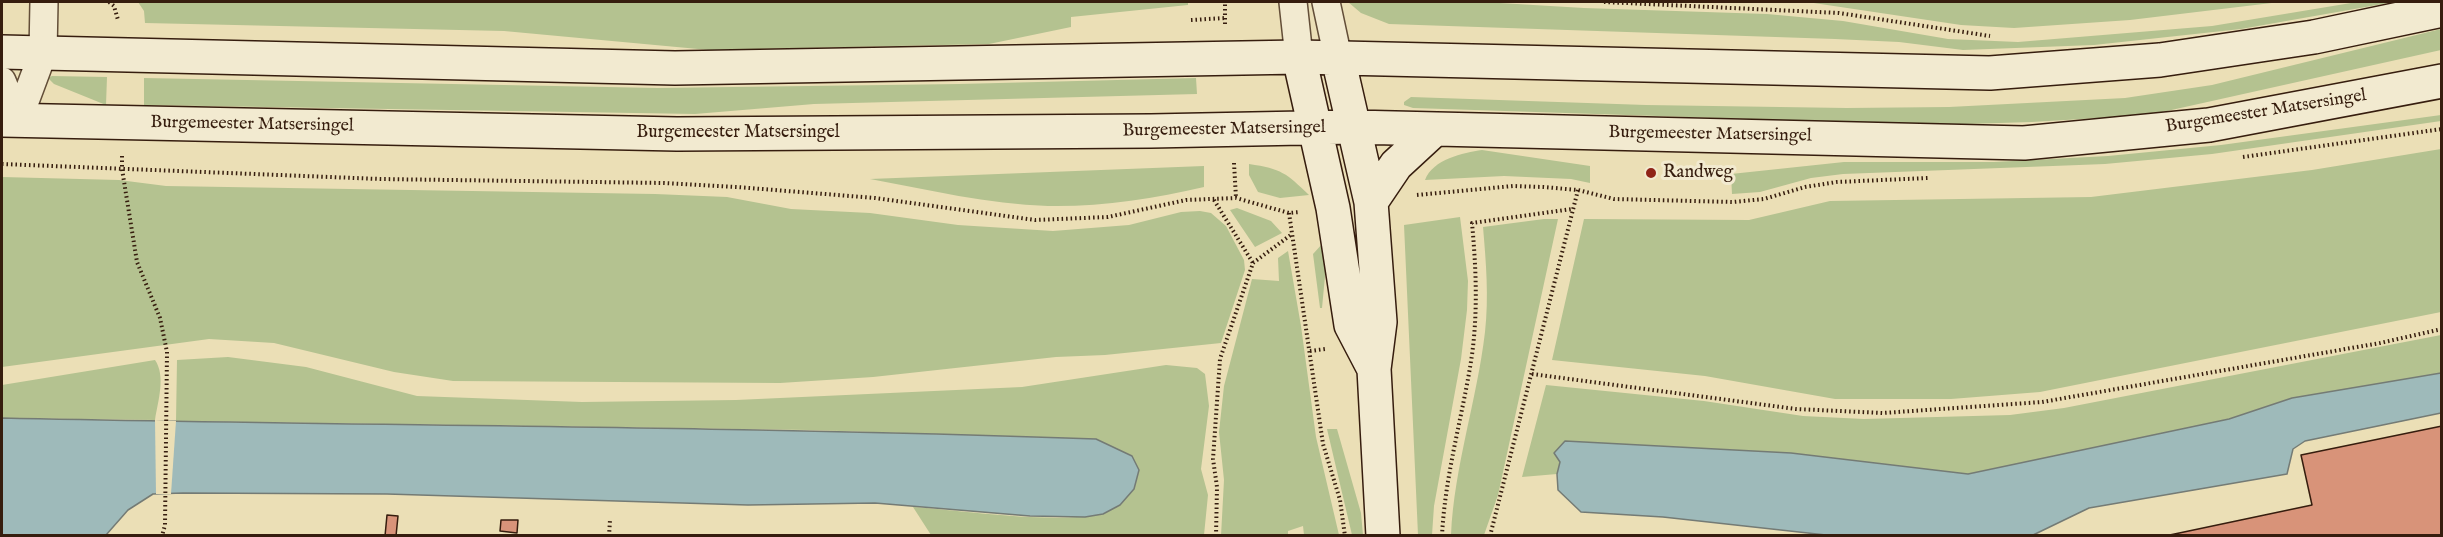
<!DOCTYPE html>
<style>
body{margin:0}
#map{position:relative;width:2443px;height:537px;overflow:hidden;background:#ebdfb6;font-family:"IM FELL English",serif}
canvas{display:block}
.frame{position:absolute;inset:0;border:3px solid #361d0e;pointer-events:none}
</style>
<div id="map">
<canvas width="2443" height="537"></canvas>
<div class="frame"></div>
</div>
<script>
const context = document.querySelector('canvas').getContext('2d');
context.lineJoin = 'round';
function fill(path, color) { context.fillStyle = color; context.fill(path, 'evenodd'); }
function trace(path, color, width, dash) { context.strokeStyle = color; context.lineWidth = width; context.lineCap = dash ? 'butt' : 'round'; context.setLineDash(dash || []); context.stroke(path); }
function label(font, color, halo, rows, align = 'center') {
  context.font = font + ' "IM FELL English",serif'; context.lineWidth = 6; context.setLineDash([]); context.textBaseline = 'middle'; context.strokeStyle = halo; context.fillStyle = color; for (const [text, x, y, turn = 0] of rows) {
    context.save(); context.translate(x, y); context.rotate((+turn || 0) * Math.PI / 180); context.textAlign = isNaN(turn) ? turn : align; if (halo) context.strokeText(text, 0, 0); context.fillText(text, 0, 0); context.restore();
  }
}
const green = new Path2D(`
 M138,2H1188V5L1071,17V27L989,44L709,50L504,31L145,23L144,11Z
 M1348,2H1483L1584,8L1767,14L1843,21L1948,39L2018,42L2212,26L2357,2H2394L2241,29L2094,45L1963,50L1899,42L1835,39L1389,24L1361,13Z
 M1807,2H2280L2130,20L2014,28L1961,25Z
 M2441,29V50L2149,115L2032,122L1933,125L1413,108L1404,105V102L1411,97L1646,105L1847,108L1949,107L2125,98L2212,85Z
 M52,76L107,77L106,105L54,84L48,78Z
 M144,78L658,88L959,84L1196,78L1197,94L814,104L695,114L144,105Z
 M2441,115V121L2212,154L2105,164L1843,174L1811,178L1760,192L1732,194L1731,174L1844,162H1994L2108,156L2221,145Z
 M2441,149V312L2040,392L1951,399H1835L1705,376L1552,360L1584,219L1749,220L1830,201L2091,197L2312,170Z
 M1482,150L1590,166V183L1571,179L1504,176L1425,180C1433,159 1463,153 1482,150Z
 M1249,164C1282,169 1286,173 1309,195L1280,198L1258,192L1249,175Z
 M1204,166V187C1153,199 1100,207 1048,206C988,204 929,190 870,179Z
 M2,177L119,180L166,186L655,194L727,197L791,209L870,213L958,225L1053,231L1129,225L1181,212L1200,211L1211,213L1226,226L1244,260L1245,270L1221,343L1105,355L1056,357L873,377L780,383L453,381L394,372L274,343L209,339L2,367Z
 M1237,208L1271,221L1282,233L1255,247L1230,210Z
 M1460,217L1468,281L1467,310L1461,359L1434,506L1432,535H1418L1404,225Z
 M1544,219H1558L1498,495L1484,535H1451C1454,467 1477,400 1485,332C1489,297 1486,262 1483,227Z
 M1323,243L1327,255L1322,308H1320L1313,254Z
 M1288,251L1301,326L1316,437L1339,535H1304L1303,526L1288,531V535L1221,536L1224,480L1219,432L1224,386L1252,279L1279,281L1278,258Z
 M2441,335V373L2292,398L2229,419L1968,474L1791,453L1565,441L1557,474L1522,477L1546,385L1704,401L1803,416L1864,419L2010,415L2064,408Z
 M228,357L306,367L417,396L582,402L736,400L1022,387L1166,365L1197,368L1205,374L1209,406L1201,469L1208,495L1204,535H931L913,507C969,511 1050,524 1103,514L1096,439L809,430L176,421L177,360Z
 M155,360C166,376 158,401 155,420L2,418V385Z
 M1327,429H1337L1361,513L1363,535H1352Z`);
const water = new Path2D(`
 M2441,373V413L2305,441L2293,449L2287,474L2089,508L2031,536H1835L1663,517L1581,512L1558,490L1557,474L1560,462L1554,453L1565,441L1791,453L1968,474L2229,419L2292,398Z
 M2,418C366,426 731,426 1096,439L1132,456L1139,470L1134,489L1120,505L1103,514L1085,517L1030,516L875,503L748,505L387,494L183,493L153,494L128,510L106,535L2,536Z`);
const pier = new Path2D(`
 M155,420L176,421L171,494H156Z`);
const building = new Path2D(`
 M2442,426V536H2165L2312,505L2301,455Z
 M387,515L398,516L396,536H385Z
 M501,520H518L517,533L500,531Z`);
const path = new Path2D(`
 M109,2L114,6L118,20
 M1604,2L1839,13L1990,36
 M1191,20L1225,18
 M1225,24V2
 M122,156V169L137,262L160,318L167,352L165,525L162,536
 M2243,157L2442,129
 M1234,163L1236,198
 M2,164L380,179L664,183L737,187L875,198L1035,220L1108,217L1186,200L1236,198L1289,213L1300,212
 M1417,195L1513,186L1543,187L1578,190L1614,199L1733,202L1764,199L1805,187L1837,182L1928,178
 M1214,200L1253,263
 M1289,213L1323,444L1340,500L1345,536
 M1310,351L1325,349
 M1532,374L1796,409L1883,413L2042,402L2380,343L2442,329
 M609,536L610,520
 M1216,536L1217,487L1213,459L1220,359L1253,263L1292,234
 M1442,536C1445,474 1463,415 1472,355C1478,310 1476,267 1472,223L1572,209
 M1490,536L1578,190`);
const street = new Path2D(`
 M1293,2L1299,57
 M1326,2L1338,58
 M2,81L18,120
 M18,120L43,53L44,2`);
const secondary = new Path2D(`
 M2,52L675,68L1299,57L1990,73L2160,60L2314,37L2442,10
 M1299,57L1333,208L1351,325L1374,369
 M1338,58L1371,202L1380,322L1374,369L1383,536
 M2,120L677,134L1151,131L1353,127L2024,143L2209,125L2442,81
 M1371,202L1396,165L1435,129`);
const markers = [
 [1651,173,6,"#8f2418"]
];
const streetNames = [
 ["Burgemeester Matsersingel",2266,112,-9],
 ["Burgemeester Matsersingel",252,125,1],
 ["Burgemeester Matsersingel",1224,130,-1],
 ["Burgemeester Matsersingel",738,133],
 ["Burgemeester Matsersingel",1710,135,1]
];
const poiNames = [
 ["Randweg",1663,173]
];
fill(green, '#b4c290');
fill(water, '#9ebaba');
trace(water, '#747b75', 1.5);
fill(pier, '#ebdfb6');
fill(building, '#d89379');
trace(building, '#361d0e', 1.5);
trace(street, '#634e38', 30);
trace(secondary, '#361d0e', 36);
trace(path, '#361d0e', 4, [1.5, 3]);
trace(street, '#f2ead0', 27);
trace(secondary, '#f2ead0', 33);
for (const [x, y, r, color] of markers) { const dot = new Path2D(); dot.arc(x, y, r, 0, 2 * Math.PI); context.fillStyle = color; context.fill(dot); trace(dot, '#f2ead0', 2); }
label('18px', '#361d0e', '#f2ead0', streetNames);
label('18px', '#361d0e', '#f2ead0', poiNames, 'left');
</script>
